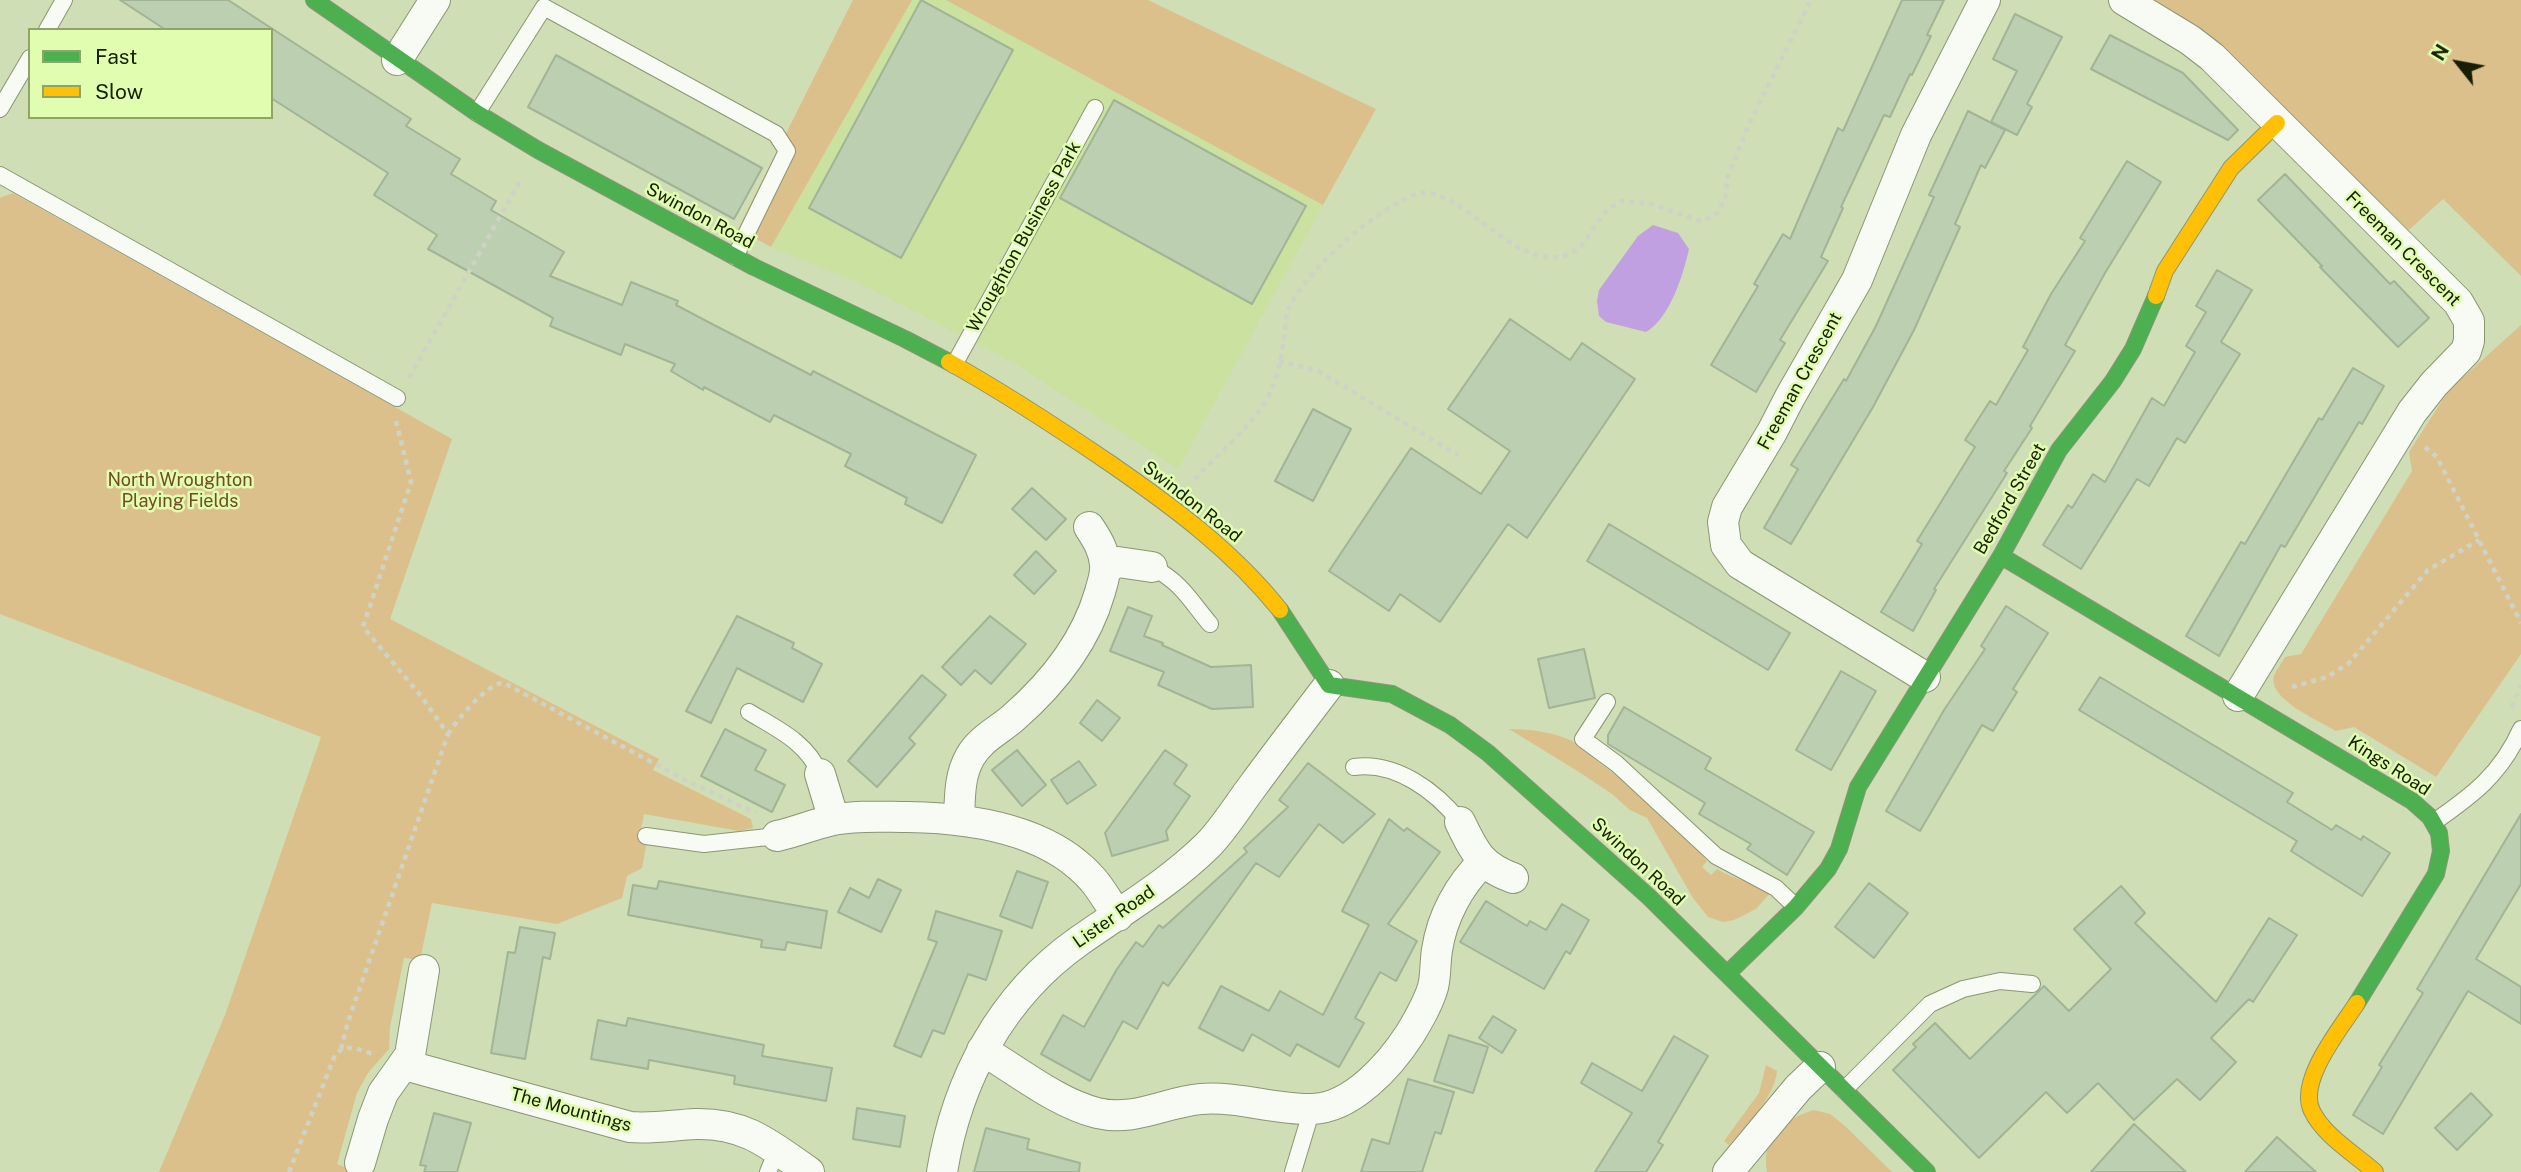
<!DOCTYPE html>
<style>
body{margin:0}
#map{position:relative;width:2521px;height:1172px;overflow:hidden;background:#cfdeb4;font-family:"Public Sans",sans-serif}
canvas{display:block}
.legend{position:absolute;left:28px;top:28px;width:245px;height:91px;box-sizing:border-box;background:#e1fdaf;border:2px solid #90a469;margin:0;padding:9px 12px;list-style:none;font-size:21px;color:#161f01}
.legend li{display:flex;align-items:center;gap:14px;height:35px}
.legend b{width:35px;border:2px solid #90a469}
.north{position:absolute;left:2423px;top:28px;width:70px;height:70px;-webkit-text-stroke:5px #e1fdaf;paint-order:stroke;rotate:301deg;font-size:19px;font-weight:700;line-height:28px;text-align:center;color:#161f01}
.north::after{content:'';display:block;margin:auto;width:24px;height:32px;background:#161f01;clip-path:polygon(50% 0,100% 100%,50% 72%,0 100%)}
</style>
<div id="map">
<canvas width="2521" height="1172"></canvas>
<ul class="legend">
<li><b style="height:9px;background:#4caf50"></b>Fast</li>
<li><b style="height:9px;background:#ffc107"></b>Slow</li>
</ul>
<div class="north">N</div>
</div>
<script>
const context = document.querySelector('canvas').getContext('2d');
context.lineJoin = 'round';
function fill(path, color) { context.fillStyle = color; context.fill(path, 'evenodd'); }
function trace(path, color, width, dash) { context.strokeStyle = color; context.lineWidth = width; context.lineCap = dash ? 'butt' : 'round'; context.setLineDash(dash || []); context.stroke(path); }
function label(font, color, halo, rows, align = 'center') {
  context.font = font + ' "Public Sans",sans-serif'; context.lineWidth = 5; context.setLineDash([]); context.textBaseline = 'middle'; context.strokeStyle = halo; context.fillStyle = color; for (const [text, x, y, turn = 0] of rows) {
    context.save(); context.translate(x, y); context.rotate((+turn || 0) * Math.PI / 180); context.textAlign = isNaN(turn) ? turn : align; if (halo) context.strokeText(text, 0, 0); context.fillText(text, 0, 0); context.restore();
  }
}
const built = new Path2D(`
 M912,0H946L1323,205L1178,469L1016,364L860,283L771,247Z`);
const green = new Path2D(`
 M853,0H912L771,247L738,229Z
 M946,0H1148L1376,109L1323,205Z
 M2152,0H2521V276L2443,199L2409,230L2317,142L2252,74L2204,32Z
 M13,193L452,439L390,619L659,759L653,770L751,819L753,828L739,831L644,814L639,840L647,841L642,868L627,876L622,898L557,924L432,903L420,960L404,958L390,1027L389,1049L368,1073L357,1093L337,1164L356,1172H159L225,1015L321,737L0,614V198Z
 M2521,325V654L2436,777L2354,727L2336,731C2320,721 2267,699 2274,676C2276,670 2282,663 2285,657L2301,654L2412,471L2409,452L2449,390Z
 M1509,729C1531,729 1556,732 1576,743C1587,750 1595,760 1605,767C1645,793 1675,826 1707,861L1702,867L1711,875L1717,869C1734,880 1754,882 1770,893L1756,909L1734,920L1723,922L1708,917L1693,898L1647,818L1630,810L1612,794L1579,772Z
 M1766,1065L1777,1071C1774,1099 1746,1125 1729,1145L1724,1141L1759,1093Z
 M1814,1110L1830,1114L1844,1125L1892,1172H1767C1761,1137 1784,1119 1814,1110Z`);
const water = new Path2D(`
 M1653,225L1678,233L1689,249C1683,275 1670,318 1646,332L1606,322L1599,316L1597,301L1599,290L1638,236Z`);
const building = new Path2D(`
 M120,0H228L411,119L406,126L460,159L451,174L496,201L491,210L564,252L550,276L622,305L631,282L678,301L676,305L714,325L811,375L813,371L976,455L942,523L905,504L907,498L845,466L851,454L774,415L770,422L704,387L703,390L671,371L675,364L625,344L621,355L550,326L553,318L428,249L437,235L374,195L388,173L271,98V30H166Z
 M921,0L1013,50L901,258L809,208Z
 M1902,0H1944L1927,35L1931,36L1912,75L1910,74L1890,117L1884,115L1841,207L1843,208L1821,257L1828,261L1780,340L1785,343L1756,392L1711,365L1758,286L1754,284L1783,234L1790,239L1838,128L1843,131Z
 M2015,14L2062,37L2027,104L2032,107L2017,135L1991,122L2017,71L1993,59Z
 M2110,35L2183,73L2238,130L2228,140L2091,69Z
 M556,55L762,168L734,219L528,107Z
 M1114,100L1306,206L1252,304L1060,198Z
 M1968,111L2005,130L1985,168L1981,165L1955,224L1960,227L1914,330L1873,407L1791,544L1764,528L1798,469L1791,465L1844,379L1846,381L1876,326L1934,197L1929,195Z
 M2127,161L2161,182L2105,273L2065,345L2075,351L2030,426L2032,428L2004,471L2007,473L1934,589L1936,590L1913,631L1881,612L1922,544L1917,541L1975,447L1965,440L1990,401L1996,405L2028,350L2023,347L2051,294L2085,241L2080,238Z
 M2285,174L2390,284L2394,281L2429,318L2398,347L2320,267L2322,266L2258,200Z
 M2217,270L2252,290L2221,342L2240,354L2185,443L2177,438L2149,486L2137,479L2081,569L2043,545L2068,505L2072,508L2093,474L2105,482L2152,398L2164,406L2195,352L2186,346L2206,312L2196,306Z
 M1510,319L1570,360L1582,343L1635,379L1527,538L1508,524L1440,622L1400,594L1389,611L1329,571L1411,448L1481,494L1510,451L1448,409Z
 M2353,368L2384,386L2362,424L2359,422L2285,547L2281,545L2219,656L2186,636L2241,542L2245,544L2319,418L2322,420Z
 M1313,409L1351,429L1313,501L1275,481Z
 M1032,488L1066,519L1046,540L1012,509Z
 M1609,524L1790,633L1768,670L1587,561Z
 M1036,551L1056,571L1034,594L1014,575Z
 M2006,606L2048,633L2013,689L2017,692L1993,731L1982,725L1920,831L1886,811L1944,710L1985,649L1981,646Z
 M1128,607L1152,616L1144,636L1163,643L1162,645L1211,667L1251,665L1253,707L1212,709L1158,685L1164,672L1110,651Z
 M737,616L794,643L792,648L822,664L803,702L737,668L711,723L686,711Z
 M990,616L1026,644L991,684L975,670L961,685L942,667Z
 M1584,649L1595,698L1549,708L1538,659Z
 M1841,671L1876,691L1831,770L1796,750Z
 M922,675L946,695L909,738L915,744L877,787L848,761Z
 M2100,677L2293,793L2287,802L2332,830L2336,825L2361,840L2363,836L2390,853L2362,896L2291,851L2297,841L2079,710Z
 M1097,700L1120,718L1102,741L1080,723Z
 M1624,707L1711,758L1705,769L1814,832L1787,875L1747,849L1751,844L1699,814L1705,803L1608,744V735Z
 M725,729L766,750L755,770L785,785L772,812L701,776Z
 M1017,750L1046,785L1022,806L992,770Z
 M1165,750L1187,765L1174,784L1190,796L1166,831L1168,840L1112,856L1105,833Z
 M1079,761L1096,785L1067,804L1051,780Z
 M1308,763L1375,814L1343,843L1319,824L1279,877L1256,863L1168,986L1163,982L1137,1029L1123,1021L1090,1081L1041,1054L1063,1015L1084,1027L1117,969L1136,942L1143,947L1159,925L1163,928L1247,852L1244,848L1288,807L1279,800Z
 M2521,814V884L2476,959L2521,987V1024L2468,991L2383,1134L2353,1115L2382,1067L2379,1065L2423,993L2417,989Z
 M1389,819L1404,831L1407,828L1440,852L1388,924L1417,941L1396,981L1380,972L1355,1018L1364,1023L1339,1067L1297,1044L1290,1056L1252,1034L1243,1051L1199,1028L1221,986L1269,1011L1280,991L1323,1015L1369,925L1342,911Z
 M1017,871L1048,882L1032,928L1000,916Z
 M878,879L901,890L881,932L838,912L850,888L869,898Z
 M659,881L827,911L821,948L787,942L785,950L761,947L762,940L628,915L633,885L657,889Z
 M1869,883L1908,913L1874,958L1835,927Z
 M2121,886L2145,913L2135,923L2216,1002L2269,918L2297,935L2253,1002L2249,999L2211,1038L2236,1062L2200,1100L2177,1079L2134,1120L2098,1083L2067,1113L2046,1092L1979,1158L1893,1070L1916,1047L1913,1044L1935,1023L1970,1059L2044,986L2069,1011L2111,969L2074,929Z
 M1486,901L1527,926L1530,921L1546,930L1562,904L1589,920L1570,954L1566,951L1544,989L1460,942Z
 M936,911L1002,931L986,980L968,974L944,1034L933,1030L921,1057L894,1046L937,942L928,939Z
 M520,927L555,933L550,959L543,957L525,1059L491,1053L508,952L515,953Z
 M1493,1016L1516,1030L1502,1053L1479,1038Z
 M628,1018L764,1045L762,1056L832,1068L826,1101L734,1084L735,1076L649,1060L648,1069L591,1059L598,1020L626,1026Z
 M1449,1035L1488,1047L1473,1093L1434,1081Z
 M1674,1036L1708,1056L1658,1142L1663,1145L1646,1172H1595L1632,1113L1581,1083L1592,1063L1642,1091Z
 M1408,1079L1454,1092L1441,1134L1435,1132L1422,1172H1361L1372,1139L1389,1144Z
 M2471,1093L2492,1115L2457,1150L2435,1128Z
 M857,1108L905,1116L900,1147L853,1139Z
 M434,1113L471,1123L457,1172H424L426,1166L420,1165Z
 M2134,1124L2186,1172H2091Z
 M986,1128L1029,1139L1027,1149L1080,1163L1079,1172H974Z
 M2277,1137L2316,1172H2245Z`);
const path = new Path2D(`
 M1279,361L1318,371L1458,455
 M409,378L520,181
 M2425,447L2437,457L2521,623
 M1195,479C1218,453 1258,421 1271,391C1277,376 1282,355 1284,339C1286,329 1285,317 1289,308C1307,269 1374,211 1414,195C1460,177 1518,284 1575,251C1587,244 1594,224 1604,214C1608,209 1615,205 1621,201L1651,204L1701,221L1715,216L1725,200L1728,176L1750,122L1811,0
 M2292,687L2327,677L2349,663L2428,570L2479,540
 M2512,707L2521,685
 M448,734C456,721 489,681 504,683L689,782L756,813
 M341,1049L348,1022L448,734L421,696L363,627L411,482L396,421
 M289,1172L335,1055C346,1042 359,1050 373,1054`);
const lane = new Path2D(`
 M47,30L64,0
 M0,109L30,58
 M477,113L544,7L776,134L787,151L735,257
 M0,175L397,398
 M954,365L1095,108
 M1152,567C1182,583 1189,599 1210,624
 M1607,702L1583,739L1617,764L1716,856L1776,888L1796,907
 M749,712C777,729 807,742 820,774
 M1354,767C1395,761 1436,791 1460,822
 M2434,822C2473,795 2501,774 2521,729
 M646,836L704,844L777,836
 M1844,1090L1930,1004L1963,989L2000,981L2032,984
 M768,1172L778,1148
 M1293,1172L1312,1109`);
const street = new Path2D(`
 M2124,0L2190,40L2212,57L2458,302L2469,321V341L2466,351L2434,384L2412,412L2238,696
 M397,60L435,0
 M1106,568L1118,562L1152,567
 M1925,677L1740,564L1726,545L1723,522L1727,507L1772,432L1790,397L1857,280L1916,135L1985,0
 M820,774L834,820
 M959,820C960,798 959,776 970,757C980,739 998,731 1013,718C1052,684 1086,641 1100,592C1102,584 1106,574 1105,565C1104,550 1097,539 1089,527
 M1460,822C1475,852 1480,866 1513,878
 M777,836C796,832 814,824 833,820C857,815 884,817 908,817C972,818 1050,829 1094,881C1103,892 1110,905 1118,916
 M982,1050C1018,1071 1057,1103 1097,1113C1135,1122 1165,1102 1201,1099C1239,1096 1275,1110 1312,1109C1352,1108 1390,1065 1410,1034C1419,1019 1428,1004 1433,987C1436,975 1435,962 1437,950C1442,917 1459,885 1483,862
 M405,1065L630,1127C653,1129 673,1125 696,1124C746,1123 770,1145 809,1172
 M360,1163L373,1119L383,1093L410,1055L424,970
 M942,1172C957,1080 1001,996 1079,941C1123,910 1168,884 1207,846C1224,829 1237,807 1252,787C1277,753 1303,719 1329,685
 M1728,1172L1798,1088L1820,1067`);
const fast = new Path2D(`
 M314,0L477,113L538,150L754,267L905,339L949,362
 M2001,556L2412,801L2430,817L2439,833L2441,851L2436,874L2357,1003
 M1280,610L1329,685L1392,694L1450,725L1488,753L1649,897L1927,1172
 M1727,974L1796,907L1828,869L1839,849L1858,787L2001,556L2059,450L2113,381L2133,349L2156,296`);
const slow = new Path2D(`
 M2156,296L2165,271L2231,168L2277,123
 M949,362C1005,393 1058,428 1111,464C1173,507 1233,551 1280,610
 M2357,1003C2341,1028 2297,1081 2312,1111C2324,1136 2355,1154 2375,1172`);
const streetNames = [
 ["Swindon Road",700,216,28],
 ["Wroughton Business Park",1024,237,-61],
 ["Freeman Crescent",2403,249,45],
 ["Freeman Crescent",1800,381,-61],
 ["Bedford Street",2010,499,-60],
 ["Swindon Road",1192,502,38],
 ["Kings Road",2389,766,33],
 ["Swindon Road",1638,862,43],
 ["Lister Road",1114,917,-35],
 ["The Mountings",571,1110,15]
];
const parkNames = [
 ["North Wroughton",180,480],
 ["Playing Fields",180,501]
];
fill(built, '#cae1a0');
fill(green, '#dcc08b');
fill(water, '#c0a0e0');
fill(building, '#bdcfb1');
trace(building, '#a2b496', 2);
trace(lane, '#8b9674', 18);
trace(street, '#8b9674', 32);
trace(fast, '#8b9674', 18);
trace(slow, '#8b9674', 18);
trace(path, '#ced3c5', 4.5, [5, 5]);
trace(lane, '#f8faf4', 16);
trace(street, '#f8faf4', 30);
trace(fast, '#4caf50', 16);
trace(slow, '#ffc107', 16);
label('18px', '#161f01', '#e1fdaf', streetNames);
label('18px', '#734c23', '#e1fdaf', parkNames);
</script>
